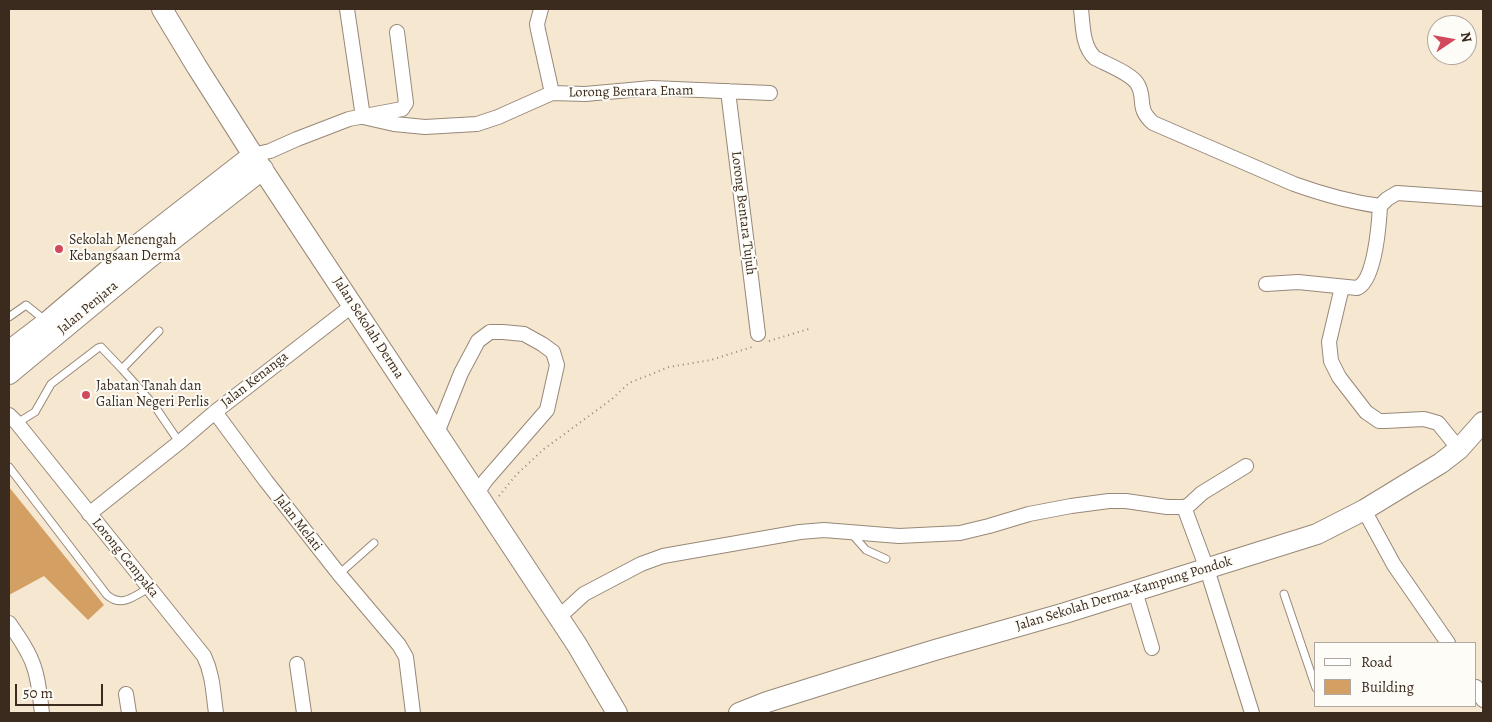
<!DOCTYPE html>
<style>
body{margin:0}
#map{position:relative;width:1492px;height:722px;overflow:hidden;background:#f6e7d1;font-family:Alegreya,serif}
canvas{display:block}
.frame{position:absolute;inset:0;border:10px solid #3b2a1e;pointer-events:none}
.legend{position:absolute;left:1314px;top:642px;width:162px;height:65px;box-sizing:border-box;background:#fdfcf7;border:1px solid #afa8a0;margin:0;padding:6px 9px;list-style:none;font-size:15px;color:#3b2a1e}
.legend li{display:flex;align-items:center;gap:10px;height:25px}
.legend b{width:25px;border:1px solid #afa8a0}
.north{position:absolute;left:1427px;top:15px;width:50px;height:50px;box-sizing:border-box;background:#fdfcf7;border:1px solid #afa8a0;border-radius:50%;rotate:78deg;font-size:14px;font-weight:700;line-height:20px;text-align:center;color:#3b2a1e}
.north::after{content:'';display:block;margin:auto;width:18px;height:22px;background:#d1495b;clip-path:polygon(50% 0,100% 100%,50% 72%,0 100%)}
.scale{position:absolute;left:15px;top:684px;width:88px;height:22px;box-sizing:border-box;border:2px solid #3b2a1e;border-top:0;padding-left:6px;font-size:15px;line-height:18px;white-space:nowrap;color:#3b2a1e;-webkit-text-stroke:4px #fdfcf7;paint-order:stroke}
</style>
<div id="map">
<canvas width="1492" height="722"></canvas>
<div class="frame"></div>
<ul class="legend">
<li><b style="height:6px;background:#fff"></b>Road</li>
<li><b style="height:14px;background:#d49f63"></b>Building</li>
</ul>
<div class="north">N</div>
<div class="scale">50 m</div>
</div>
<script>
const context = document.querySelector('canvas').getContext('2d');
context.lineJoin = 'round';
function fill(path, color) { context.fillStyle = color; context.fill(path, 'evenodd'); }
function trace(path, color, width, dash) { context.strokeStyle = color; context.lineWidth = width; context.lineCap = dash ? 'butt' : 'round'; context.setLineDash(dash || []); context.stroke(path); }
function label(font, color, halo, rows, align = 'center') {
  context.font = font + ' Alegreya,serif'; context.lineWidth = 4; context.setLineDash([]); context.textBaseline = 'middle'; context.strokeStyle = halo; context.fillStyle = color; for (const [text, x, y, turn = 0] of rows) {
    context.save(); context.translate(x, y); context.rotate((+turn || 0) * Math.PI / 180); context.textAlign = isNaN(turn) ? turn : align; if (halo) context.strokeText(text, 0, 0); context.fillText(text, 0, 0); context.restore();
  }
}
const building = new Path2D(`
 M9,487L104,605L88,620L44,576L9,595Z`);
const path = new Path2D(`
 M769,341L812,328
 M499,496L516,475L544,449L612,399L629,383L669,367L711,360L755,346`);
const lane = new Path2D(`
 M9,317L26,305L46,321
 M159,331L122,369L154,405L175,436L181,441
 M17,423L35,412L51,384L98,348L101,347L122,369
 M9,467L107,595C122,608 134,596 149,588
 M851,533L866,550L886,559
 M339,574L374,543
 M1284,594L1316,688`);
const street = new Path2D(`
 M347,9L363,117
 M541,9L537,24L538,30L552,93
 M1081,9C1083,25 1082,46 1095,58C1106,64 1133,74 1138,85C1146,100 1136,108 1153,123L1294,184C1322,194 1350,202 1380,206L1387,199L1397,193L1483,199
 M728,91L758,334
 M363,117L394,124L425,127L477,124L498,117L552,93L585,94L652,88L770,93
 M253,155L270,151L297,139L349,119L402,109L406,103L397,32
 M1266,284L1298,282L1357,288C1375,281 1379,224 1380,206
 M1342,287L1329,342L1331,361L1339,377L1366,412L1379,421H1385L1424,419L1438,423L1459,449
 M215,412L266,481L339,574L399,645L406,657L413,713
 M9,415L17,423L204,656C213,675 213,692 216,713
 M437,433L461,373L478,341L490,332H503L524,334L542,344L553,352L557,365L547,410L486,480L477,493
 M1184,507L1207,569L1252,713
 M1364,510L1394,565L1448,643
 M89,514L181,441L215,412L353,305
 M1135,591L1152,648
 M559,617L584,594L641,564L663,556L800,532L824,530L899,536L960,533L989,526L1029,514L1071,506L1109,501H1126L1167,507H1184L1189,505L1202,493L1246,466
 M9,623C18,636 29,651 34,667C39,681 40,698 42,713
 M297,664L304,713
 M1476,687L1483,700
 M126,694L129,713`);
const secondary = new Path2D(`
 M162,9L197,67L253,155L577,645L617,713
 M9,351L47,322L140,243L253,155
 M9,374L149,258L263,169
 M739,713L767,702L853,675L935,650L1065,613L1317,534L1364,510L1441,463L1459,449L1483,422`);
const markers = [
 [59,249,5,"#d1495b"],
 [86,395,5,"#d1495b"]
];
const streetNames = [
 ["Lorong Bentara Enam",631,92,-1],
 ["Lorong Bentara Tujuh",743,213,83],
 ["Jalan Penjara",88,308,-40],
 ["Jalan Sekolah Derma",368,328,57],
 ["Jalan Kenanga",255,380,-38],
 ["Jalan Melati",298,523,52],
 ["Lorong Cempaka",125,558,51],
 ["Jalan Sekolah Derma-Kampung Pondok",1124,594,-17]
];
const poiNames = [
 ["Sekolah Menengah",69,241],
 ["Kebangsaan Derma",69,257],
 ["Jabatan Tanah dan",96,387],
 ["Galian Negeri Perlis",96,403]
];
fill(building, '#d49f63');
trace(lane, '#988878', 9);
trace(street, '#988878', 16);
trace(secondary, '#988878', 22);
trace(path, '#988878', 2, [1, 4]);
trace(lane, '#fff', 7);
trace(street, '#fff', 14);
trace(secondary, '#fff', 20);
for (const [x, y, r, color] of markers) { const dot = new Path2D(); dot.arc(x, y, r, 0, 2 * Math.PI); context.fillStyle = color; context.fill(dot); trace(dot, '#fdfcf7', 2); }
label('14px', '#3b2a1e', '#fdfcf7', streetNames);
label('14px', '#3b2a1e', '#fdfcf7', poiNames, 'left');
</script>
